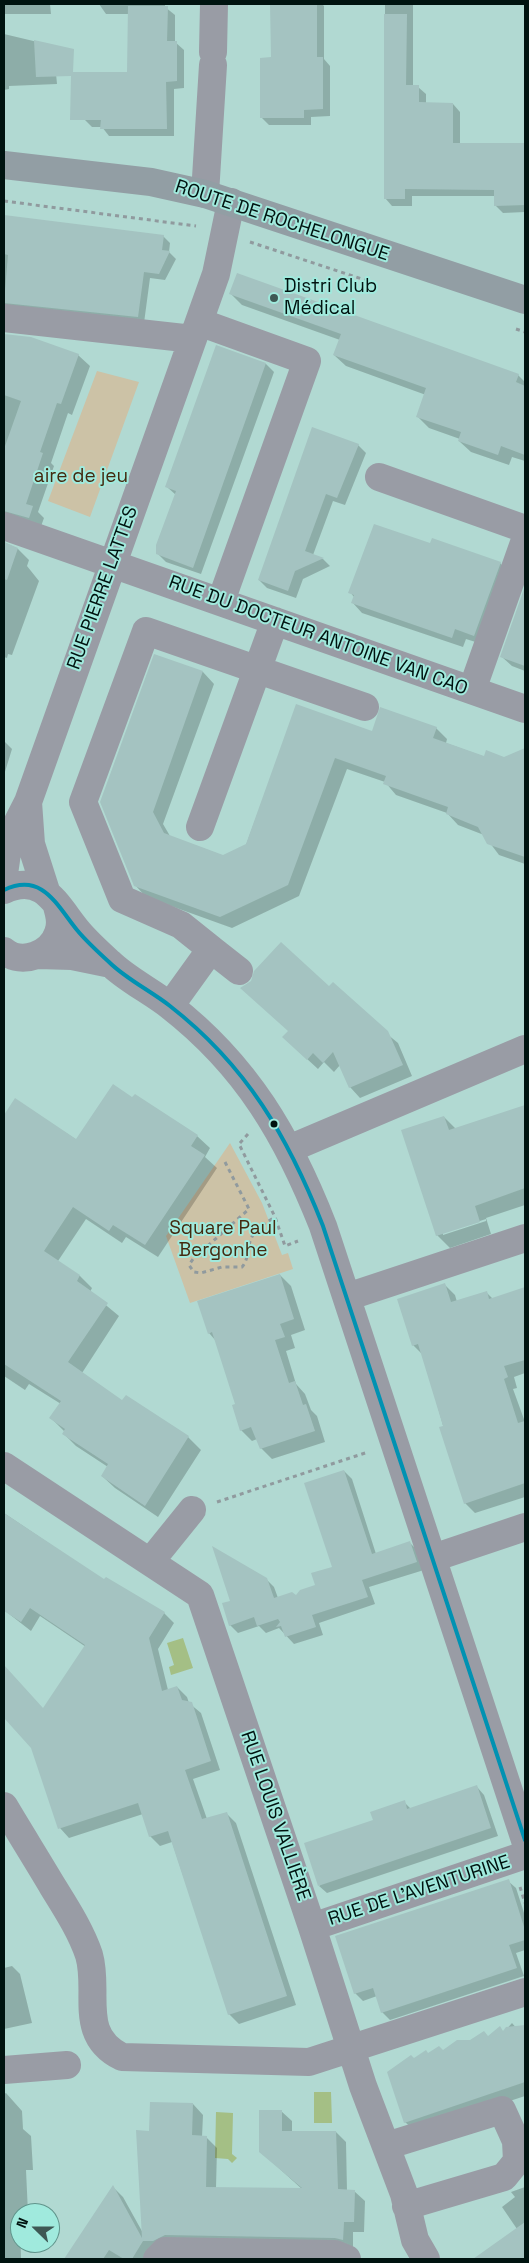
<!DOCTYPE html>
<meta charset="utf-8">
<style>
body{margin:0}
#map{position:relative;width:529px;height:2263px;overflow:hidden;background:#b1d9d2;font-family:"Space Grotesk",sans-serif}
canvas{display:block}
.frame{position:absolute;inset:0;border:5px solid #001310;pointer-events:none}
.north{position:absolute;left:10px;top:2203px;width:50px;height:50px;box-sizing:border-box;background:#a0eadd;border:1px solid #60948b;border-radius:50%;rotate:292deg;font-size:14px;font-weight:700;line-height:20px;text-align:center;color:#001310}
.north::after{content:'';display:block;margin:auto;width:18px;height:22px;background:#3e5854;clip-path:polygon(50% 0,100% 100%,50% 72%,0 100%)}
</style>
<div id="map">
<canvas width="529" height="2263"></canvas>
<div class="frame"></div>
<div class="north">N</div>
</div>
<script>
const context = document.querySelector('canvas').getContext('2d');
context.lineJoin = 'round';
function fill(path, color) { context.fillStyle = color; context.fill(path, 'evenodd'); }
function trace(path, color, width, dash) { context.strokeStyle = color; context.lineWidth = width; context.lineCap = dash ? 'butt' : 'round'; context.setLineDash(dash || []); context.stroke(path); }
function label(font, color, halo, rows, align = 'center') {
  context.font = font + ' "Space Grotesk",sans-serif'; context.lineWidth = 4; context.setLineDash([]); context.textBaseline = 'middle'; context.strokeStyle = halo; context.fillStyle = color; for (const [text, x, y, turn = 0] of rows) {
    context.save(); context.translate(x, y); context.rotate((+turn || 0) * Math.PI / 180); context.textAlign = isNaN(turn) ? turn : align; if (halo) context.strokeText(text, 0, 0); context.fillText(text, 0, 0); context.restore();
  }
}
const green = new Path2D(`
 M97,371L139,382L90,517L48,501Z
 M230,1143L262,1203L282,1255L288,1253L293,1269L190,1303L166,1236Z`);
const water = new Path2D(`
 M183,1638L193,1668L171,1675L169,1667L174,1665L167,1643Z
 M314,2092H331L332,2123H314Z
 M216,2112L233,2113L232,2154L237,2158L232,2163L228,2159L215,2158Z`);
const shadow = new Path2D(`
 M4,4H50L51,14H4Z
 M99,4H165V7L175,15V42L184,50V88L174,89V136H109L102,127H92L84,119L128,73L129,14H106Z
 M271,4H322L324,6V59L330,66V116L311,117V125H269L262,118L272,59Z
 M385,4H413V87H418L426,94V104H453L460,112V144L525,143V212L503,213L495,205V196H412V206H392L385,198Z
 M4,34L46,44L54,52L57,84L9,86V89L4,90Z
 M4,216L163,236L170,243L169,252L176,259L165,280L150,278L144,323L4,307Z
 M231,294L518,375L525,382V461L512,457L509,465L471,452L459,441L460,439L429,428L418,417L426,395L346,366L334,355L340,340L242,305Z
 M7,335L78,355L90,366L72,415L68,413L51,463L54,466L38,512L44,518L40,529L4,527V343Z
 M217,346L266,364L274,372L201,574L166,562L158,554L176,495L167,487Z
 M358,445L366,453L345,505L333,501L313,555L323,559L330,566L303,579L296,598L267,588L259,580Z
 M4,542L18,549L29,560L27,566L39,581L12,655L8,654L7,658L4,657Z
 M431,545L500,563L510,573L485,645L466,639L463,647L362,613L352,602L354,597L350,592Z
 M525,588V671L512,666L502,657Z
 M155,655L203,672L214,684L163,824L170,836L224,856L246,845L297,705L373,733L436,728L447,739L446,743L485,757L504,758L521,751L525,752V864L499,855L484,835L458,825L447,813L396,795L385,782L347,769L299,896L232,928L146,897L135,885Z
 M4,741L12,749L4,775Z
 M330,987L398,1043L412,1076L360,1098L350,1087L340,1065L334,1072L324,1062L318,1069L294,1047Z
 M135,1096L197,1136L210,1148L205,1157L217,1168L158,1257L126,1237L122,1243L86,1219L58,1261L80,1276L92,1288L90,1292L119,1316L82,1373L122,1402L126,1397L188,1437L201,1450L158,1517L115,1488L102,1476L108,1467L76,1446L64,1434L65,1432L51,1418L61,1404L29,1384L25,1390L4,1376V1117L15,1100L77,1140Z
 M525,1107V1205L486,1218L491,1234L450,1248L437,1235L444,1117L456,1129ZM486,1219V1221L443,1235V1233Z
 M280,1275L291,1286L305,1330L291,1335L295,1348L286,1351L296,1384L305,1394L311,1410L317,1416L325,1442L272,1459L261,1448L257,1439L252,1441L241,1430L237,1405L216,1341L209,1333Z
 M445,1285L455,1295L457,1302L486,1292L493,1299L525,1289V1373L514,1377L517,1388L513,1389L525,1422V1497L475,1513L465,1503L423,1355L413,1345Z
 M344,1471L352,1479L376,1554L410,1543L418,1551L424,1570L369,1587L375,1604L319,1623L323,1635L294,1644L279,1628L266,1633L259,1626L238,1633L230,1625L231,1601L266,1579L274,1587L278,1598L297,1597L316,1586L334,1567Z
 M4,1513L105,1581L164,1613L174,1623L158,1649L168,1690L177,1687L187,1697L189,1703L201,1713L220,1770L193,1779L207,1819L226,1813L236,1823L296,2005L239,2024L229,2014L172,1842L160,1846L150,1836L143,1814L69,1838L60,1828L32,1747L4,1716V1666L43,1710L86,1647L40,1616L31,1631L4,1610L14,1592L4,1585Z
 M477,1787L484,1795L498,1836L327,1893L319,1886L404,1802L411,1809Z
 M508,1881L516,1888L525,1916V1950L516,1953L524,1976L390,2020L382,2012L377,1996L363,2001L355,1993Z
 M12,1966L20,1974L32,2023L4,2029V1968Z
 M512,2023L525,2038V2096L416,2132L405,2122L414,2059L504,2032Z
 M6,2093L22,2111L23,2129L31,2136L33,2170H26L28,2213H20L21,2259H4V2094Z
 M193,2104L203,2115L202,2137H206L217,2148L216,2188L303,2190L261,2152L281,2111L292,2121V2133L336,2132L346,2142L347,2191H354L365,2201L364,2232H353V2250L148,2259H66L113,2187L123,2197L143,2233L150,2132Z
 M525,2182V2259H475L517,2229L502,2207L515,2197L511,2192L525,2187Z`);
const building = new Path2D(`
 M270,4H317V57H323V109L304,110V118H260V58L271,57Z
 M128,6H168L167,41H177V81L166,82L167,129H100L101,120H70L71,76L36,77L34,40L74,49L73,72H127Z
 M384,14H407L406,85H419V102L453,103V143H525V205L494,206V190L405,189V199H384Z
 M4,215L164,235L162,250L170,251L159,274L144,272L138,317L4,303L8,255L4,254Z
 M237,273L519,374L516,382L525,386V455L501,446L498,455L458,441L461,432L416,417L426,388L333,355L341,334L229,294Z
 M4,334L31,337L79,354L61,404L57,403L40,452L43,453L26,504L33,506L29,518L4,511V449L21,401L4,395Z
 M216,345L266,363L193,568L156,554V545L176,491L165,487Z
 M312,427L359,444L337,498L326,494L305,551L324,558L295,571L288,591L258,580Z
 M374,524L430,543L432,538L501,562L474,636L455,629L452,638L351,603L354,595L348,593Z
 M4,542L18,548L7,580L4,579Z
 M525,586V666L500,657Z
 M154,654L203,671L153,812L164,833L223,855L246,844L296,704L372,731L380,707L437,727L433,738L484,756L486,750L504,757L525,748V857L487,844L478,827L446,814L448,807L383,784L386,776L335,758L288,885L220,917L134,886L100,802Z
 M281,942L329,986L333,982L388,1031L403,1065L349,1088L333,1052L323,1063L313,1053L307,1060L282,1037L288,1031L240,988L251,981L254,971Z
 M113,1084L132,1097L135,1094L198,1135L191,1146L205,1155L145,1245L113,1225L109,1231L73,1207L44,1251L80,1275L77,1281L108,1303L68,1362L122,1400L126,1395L189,1436L145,1506L101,1476L108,1464L62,1434L65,1429L49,1418L61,1401L4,1364V1115L15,1098L76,1139Z
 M525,1105V1188L475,1206L480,1222L436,1236L401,1130L444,1116L449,1130Z
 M280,1274L294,1319L280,1324L285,1337L275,1340L289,1383L295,1381L303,1405L306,1404L315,1431L260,1449L251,1427L240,1431L232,1405L235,1404L212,1332L208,1334L197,1301Z
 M445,1283L451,1302L487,1291L489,1299L525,1287V1360L504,1366L508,1377L504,1379L518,1423L525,1421V1483L464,1504L439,1427L443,1426L418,1344L412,1346L397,1299Z
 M344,1470L372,1554L410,1541L417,1562L362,1580L368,1597L312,1615L316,1627L285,1637L281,1626L276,1627L280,1622L278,1619L257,1626L254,1617L229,1626L222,1603L230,1601L212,1546L267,1578L274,1598L292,1592L296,1595L300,1590L315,1585L311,1573L332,1567L304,1483Z
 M4,1513L104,1579L106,1577L165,1612L149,1638L162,1691L177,1686L182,1700L192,1702L211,1761L185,1770L202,1819L227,1812L287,1996L228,2015L168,1831L149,1837L138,1803L58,1829L31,1748L4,1718V1665L43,1708L85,1645L30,1608L21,1622L4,1611Z
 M477,1785L491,1828L318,1886L304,1843L373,1820L370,1812L405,1800L407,1809Z
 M509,1879L525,1930V1940L509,1945L517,1968L381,2013L373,1988L354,1994L335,1936Z
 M525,2025V2082L404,2123L387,2072L411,2055L414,2058L426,2050L428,2053L439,2046L443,2050L457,2040H470L484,2031L488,2036L500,2026L503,2031L506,2027Z
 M150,2102L193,2103L192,2135L207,2136L206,2187L302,2188L259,2152V2110H282V2131H336L338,2189L355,2190L354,2222H344L343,2240L335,2238L165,2235L153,2241H143L132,2259H124L109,2250L103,2259H64L113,2185L142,2238L136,2130L149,2131Z
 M525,2222V2259H473Z`);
const path = new Path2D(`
 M4,201L196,226
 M250,242L368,281
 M516,329L525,332
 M248,1134L239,1144L275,1217L285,1246L298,1241
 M225,1162L249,1209L193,1259L189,1265L194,1272L201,1273L222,1267H242C249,1259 247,1248 251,1239C255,1228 266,1223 275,1217
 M217,1502L368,1452
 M520,1887L525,1903`);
const minor = new Path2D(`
 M213,52L214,4
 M205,194L213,65
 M4,318L193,339
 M199,322L307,361L221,601
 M379,477L525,529
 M4,526L525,709
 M472,690L525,540
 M28,802L31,844L46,891
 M200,827L275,621
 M4,874L9,839L28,802L216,274L231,202
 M4,890C42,872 56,904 77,930C86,941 98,952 109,962C126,979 151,991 170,1006C247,1066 288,1137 323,1226L525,1840
 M211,949L239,971
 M4,951C22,966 51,954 58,933C62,923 59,913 56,903
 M38,955L72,956L111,964
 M170,1006L211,949L181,925L122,899L83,802L146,631L365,707
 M289,1149L525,1049
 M347,1297L525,1238
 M4,1466L200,1595L312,1927L363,2086L404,2194L415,2240L426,2259
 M433,1558L525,1527
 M150,1562L192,1510
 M4,1806C20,1833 37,1860 53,1887C66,1908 81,1931 89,1955C100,1992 77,2035 122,2057L309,2062L525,1992
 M312,1927L525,1855
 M4,2070L67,2065
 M386,2146L502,2110L516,2141L517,2161L504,2177L406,2206
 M157,2259L165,2251L335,2254L347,2259`);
const major = new Path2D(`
 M4,165L151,182L205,194L525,300`);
const bus1 = new Path2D(`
 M4,890C42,872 56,904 77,930C86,941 98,952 109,962C126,979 151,991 170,1006C247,1066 288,1137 323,1226L525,1840`);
const markers = [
 [274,298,5,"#3e5854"],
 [274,1124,4.5,"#001310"]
];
const streetNames = [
 ["ROUTE DE ROCHELONGUE",282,221,18],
 ["RUE PIERRE LATTES",103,588,-70],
 ["RUE DU DOCTEUR ANTOINE VAN CAO",318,636,20],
 ["RUE LOUIS VALLIÈRE",275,1816,71],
 ["RUE DE L'AVENTURINE",419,1891,-18]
];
const poiNames = [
 ["Distri Club",284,287],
 ["Médical",284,309]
];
const parkNames = [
 ["aire de jeu",81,477],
 ["Square Paul",223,1229],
 ["Bergonhe",223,1251]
];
fill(green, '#ccc2a6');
fill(water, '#a4bf85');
fill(shadow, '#0003');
fill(building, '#a4c3c1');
trace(path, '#909a9e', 3, [4, 4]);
trace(minor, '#999ca5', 28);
trace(major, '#929ea4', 28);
trace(bus1, '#0092b2', 4);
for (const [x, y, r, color] of markers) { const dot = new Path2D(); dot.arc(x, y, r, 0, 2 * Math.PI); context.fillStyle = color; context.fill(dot); trace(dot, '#a0eadd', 2); }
label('19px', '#001310', '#a0eadd', streetNames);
label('19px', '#001310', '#a0eadd', poiNames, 'left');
label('19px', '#43290f', '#a0eadd', parkNames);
</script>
